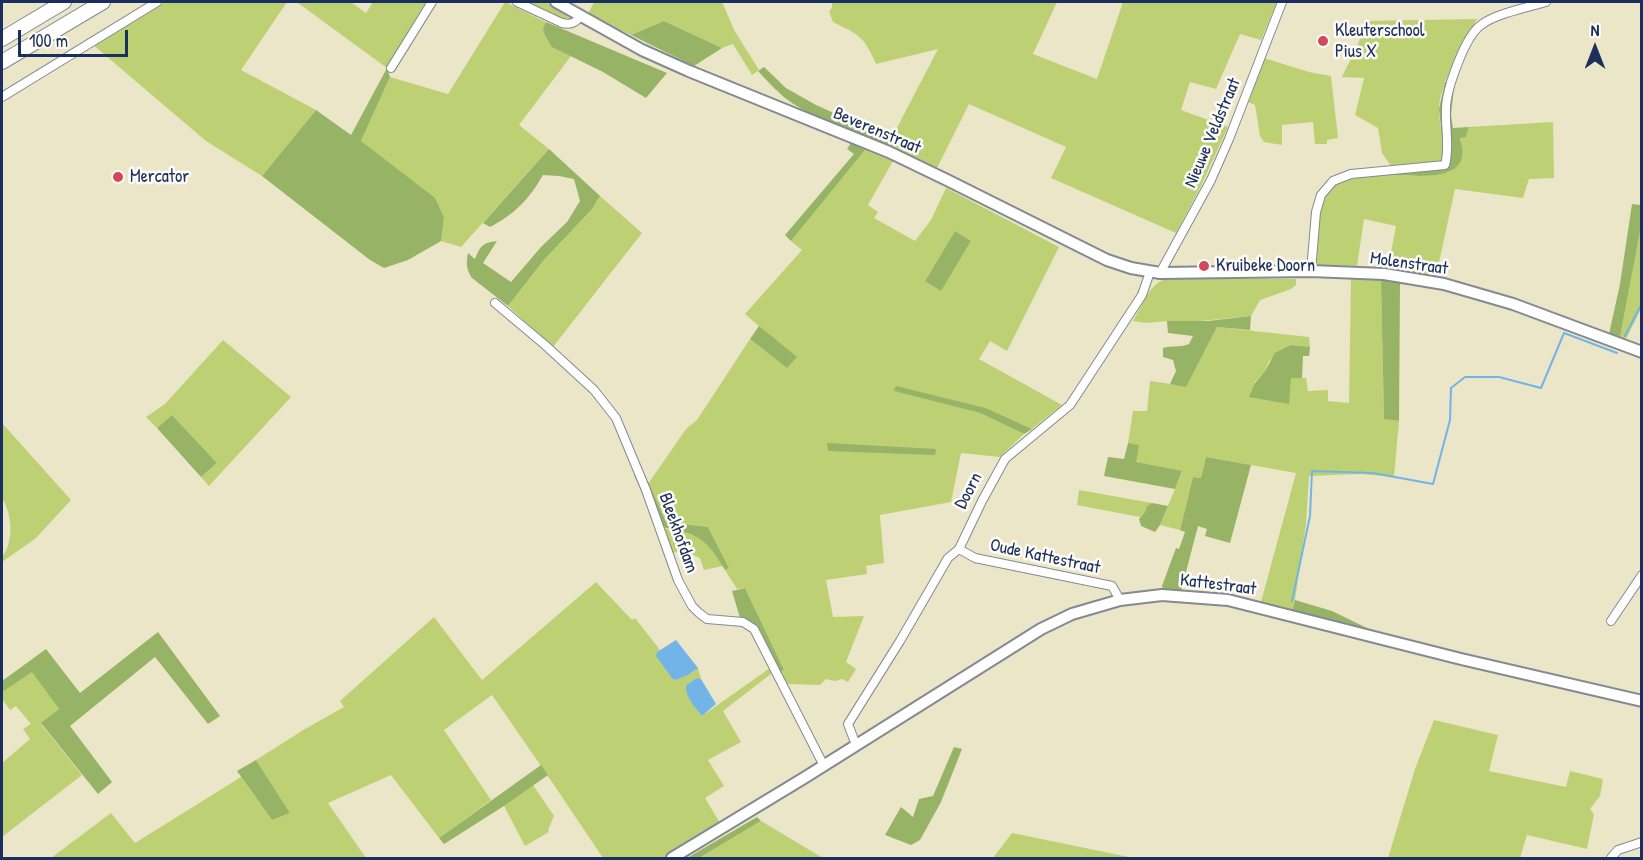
<!DOCTYPE html>
<style>
body{margin:0}
#map{position:relative;width:1643px;height:860px;overflow:hidden;background:#ebe6c8;font-family:"Patrick Hand",sans-serif}
canvas{display:block}
.frame{position:absolute;inset:0;border:3px solid #1b2f5e;pointer-events:none}
.north{position:absolute;left:1565px;top:18px;width:60px;height:60px;-webkit-text-stroke:4px #fdfcf7;paint-order:stroke;rotate:0deg;font-size:16px;font-weight:700;line-height:24px;text-align:center;color:#1b2f5e}
.north::after{content:'';display:block;margin:auto;width:21px;height:27px;background:#1b2f5e;clip-path:polygon(50% 0,100% 100%,50% 72%,0 100%)}
.scale{position:absolute;left:18px;top:30px;width:110px;height:27px;box-sizing:border-box;border:3px solid #1b2f5e;border-top:0;padding-left:8px;font-size:18px;line-height:21px;white-space:nowrap;color:#1b2f5e;-webkit-text-stroke:4px #fdfcf7;paint-order:stroke}
</style>
<div id="map">
<canvas width="1643" height="860"></canvas>
<div class="frame"></div>
<div class="north">N</div>
<div class="scale">100 m</div>
</div>
<script>
const context = document.querySelector('canvas').getContext('2d');
context.lineJoin = 'round';
function fill(path, color) { context.fillStyle = color; context.fill(path, 'evenodd'); }
function trace(path, color, width, dash) { context.strokeStyle = color; context.lineWidth = width; context.lineCap = dash ? 'butt' : 'round'; context.setLineDash(dash || []); context.stroke(path); }
function label(font, color, halo, rows, align = 'center') {
  context.font = font + ' "Patrick Hand",sans-serif'; context.lineWidth = 5; context.setLineDash([]); context.textBaseline = 'middle'; context.strokeStyle = halo; context.fillStyle = color; for (const [text, x, y, turn = 0] of rows) {
    context.save(); context.translate(x, y); context.rotate((+turn || 0) * Math.PI / 180); context.textAlign = isNaN(turn) ? turn : align; if (halo) context.strokeText(text, 0, 0); context.fillText(text, 0, 0); context.restore();
  }
}
const green = new Path2D(`
 M165,2H287L241,70L316,110L262,176L206,141L92,44Z
 M298,2H351L366,13L373,2H426L387,68L298,3Z
 M505,2L546,22C538,41 557,49 571,56L519,125L549,149L461,247L441,241L444,218L361,141L390,77L448,94Z
 M523,2H546L572,20L566,22Z
 M594,2H720L723,4L734,30L759,70L752,75L733,44L722,48L664,21L631,35L588,14Z
 M832,2H1057L1033,54L1097,79L1123,2H1277L1261,40L1240,34L1216,89L1190,82L1181,110L1228,127L1200,188L1176,233L1051,178L1066,147L969,104L936,170L887,147L938,49L876,64C864,36 859,35 833,22L829,11L832,8Z
 M1477,19C1465,43 1439,83 1439,110C1439,128 1448,145 1441,162L1391,166L1382,153L1378,128L1355,115L1364,78L1342,77C1348,63 1365,37 1363,21Z
 M1264,58L1309,72L1331,76L1338,138L1327,140V144H1315L1313,122L1282,125V145L1264,142L1260,136L1255,105L1248,102Z
 M1553,122L1554,178L1529,179L1523,198L1455,189L1436,276L1388,268L1396,226L1364,219L1357,266H1318L1315,262C1317,246 1318,211 1324,198C1334,176 1373,175 1394,175C1410,175 1440,179 1453,169C1457,166 1461,158 1463,154L1460,137H1466L1469,127Z
 M865,150L893,161L868,205L878,212L874,218L915,241L931,220L946,188L1059,247L1007,351L990,341L979,359L1062,405L1032,429L986,408L897,387L895,391L980,413L1024,434L1000,457L961,453L951,502L880,515L884,563L866,566L867,574L826,580L833,617L864,616L846,662L856,669L848,682L842,679L835,681L826,679L820,685L786,684L780,672L784,670L745,588L737,589L725,570L729,568L708,527L666,522L648,484L686,429L697,420L750,339L786,367L796,358L745,314L802,250L791,241ZM955,231L971,241L941,290L925,281Z
 M600,196L642,233L553,347L508,306L543,261L592,209Z
 M1641,207V309L1626,339L1620,337L1640,232Z
 M1166,279H1296V285L1291,289L1260,300L1251,316L1190,322L1167,321L1146,323L1133,321C1142,307 1149,283 1166,279Z
 M1351,279L1381,280L1384,419L1399,421L1394,477L1361,474L1309,476L1306,524L1295,600L1292,611L1261,602L1296,473L1206,457L1201,478L1193,477L1180,530L1160,525L1182,472L1136,462L1128,443L1133,411H1147L1150,381L1186,386L1217,327L1309,337L1310,347L1291,345L1269,361L1265,371L1254,383L1288,404L1291,377L1306,378L1308,391L1328,390V401L1349,403Z
 M223,340L291,397L209,486L201,477L217,463L172,415L157,428L146,417L165,404Z
 M2,423L71,500L36,538L2,562C1,555 7,552 8,545C13,531 10,510 2,498Z
 M1079,490L1152,503L1147,506L1145,512L1140,517L1077,505Z
 M662,528C696,535 704,535 723,566L704,570L700,558L684,551L671,553Z
 M596,582L632,620L635,618L660,650L657,652L688,675L698,668L701,679L697,678L686,685L702,716L770,668L772,673L723,711L741,742L708,760L724,786L705,798L720,823L664,858H603L552,782L492,695L444,730L491,800L439,838L391,775L328,803L366,858H51L111,813L135,843L241,777L272,820L290,813L256,760L305,729L344,707L340,701L434,617L482,680Z
 M32,671L59,709L41,724L82,775L2,837V763L30,739L23,729L31,724L16,706L10,710L2,699V691Z
 M1434,720L1498,735L1489,771L1566,787L1570,771L1603,779L1600,796L1590,809L1594,814L1587,849L1527,835L1520,858H1388L1415,769Z
 M533,785L554,816L548,830L549,832L525,846L504,806Z
 M761,821L823,858H699Z
 M1012,833L1134,858H993Z`);
const forest = new Path2D(`
 M664,21L722,48L694,66L631,35Z
 M546,22L667,73L646,98L603,72L552,47L545,36L543,29Z
 M764,67L786,88L816,105L891,139L887,147C856,134 820,122 792,103C779,94 769,83 758,71Z
 M387,68L390,77L361,141L435,198L444,218L441,241L408,260L384,268L370,260L262,176L316,110L351,135Z
 M1445,82L1454,88L1451,115L1453,128L1469,127L1466,137L1460,138C1461,144 1464,151 1462,157C1457,182 1411,175 1392,175L1394,166L1441,161L1444,153L1439,109Z
 M851,143L865,150L791,241L785,235L854,154L847,149Z
 M549,149L600,196L592,209L543,261L508,306L472,278C466,269 466,263 468,253L475,259C481,245 482,243 497,241L483,263L511,282L541,247L567,222L580,201L574,179L559,176L543,175C539,181 536,187 532,192C521,207 506,219 490,227L483,223Z
 M1632,204L1641,205L1640,232L1620,337L1609,334L1620,284Z
 M955,231L971,241L941,291L925,281Z
 M1381,280L1400,283L1399,421L1384,419Z
 M1251,316L1250,330L1217,327L1186,387L1170,384L1176,371L1173,360L1163,357V348C1172,345 1179,348 1189,344L1193,336L1168,333L1167,321H1208Z
 M759,326L797,357L787,368L750,339Z
 M1291,345L1310,347L1309,356H1303L1302,378H1291L1289,404L1249,397L1255,383L1265,371L1275,353Z
 M896,386L986,408L1032,429L1024,434L980,413L894,391Z
 M172,415L217,463L201,477L157,428Z
 M827,443L936,449L935,455L828,451Z
 M1128,443L1139,445L1136,462L1182,471L1175,489L1104,476L1108,457L1124,459Z
 M1206,457L1251,465L1230,543L1205,536L1207,529L1198,526L1181,591L1163,590L1162,586L1176,548L1179,549L1185,532L1180,530L1193,477L1201,478Z
 M643,471L666,522L708,527L729,568L725,570C703,533 696,535 657,526L634,475Z
 M1152,503L1168,506L1160,525L1155,532L1141,526L1139,519L1145,512L1147,506Z
 M745,588L784,670L780,672L760,630C754,622 749,620 740,618L732,591Z
 M1295,600L1332,611L1371,630V632L1292,611Z
 M158,632L220,716L208,724L155,657L70,726L112,782L98,794L41,723L59,709L32,672L2,692V681L46,649L80,693Z
 M954,747L962,749L941,802L920,840L911,845L885,835L901,807L913,817L919,799L933,796Z
 M256,760L290,813L272,820L237,771Z
 M541,765L548,775L504,806L444,844L439,838Z
 M757,817L761,821L699,858H687Z`);
const water = new Path2D(`
 M676,640L698,668L688,675L675,680L672,678L656,656L657,652Z
 M697,678L701,679L716,704L702,716C695,707 685,697 686,685Z`);
const stream = new Path2D(`
 M1625,336L1642,303
 M1292,601L1310,516L1312,471L1373,473L1433,484L1450,420L1451,388L1465,377H1499L1541,388L1564,333L1617,353`);
const street = new Path2D(`
 M517,2L562,23C571,25 575,23 581,16
 M391,68L432,2
 M2,97L157,2
 M1311,271L1316,212L1321,195L1333,181L1351,174L1445,165C1450,147 1445,128 1446,109C1446,90 1465,36 1481,25C1495,14 1528,7 1546,2
 M1160,273L1211,180L1229,139L1282,2
 M495,303L545,345L594,390L616,418L646,490L678,580L692,606L699,613L707,619L743,622L754,629L824,766
 M959,549L975,558L1112,586L1120,600
 M1611,621L1642,575
 M856,745L848,724L900,641L948,558L959,549L982,501L1005,459L1070,405L1142,295L1150,272
 M1611,858L1618,850L1642,842`);
const secondary = new Path2D(`
 M556,2L642,50L689,71L889,152L947,180L1107,260L1131,268L1160,273L1311,271L1384,274L1444,284L1513,304L1642,352
 M672,858L804,778L1041,629L1072,614L1120,600L1162,595L1228,600L1461,659L1642,701`);
const highway = new Path2D(`
 M2,39L64,2
 M2,62L103,2`);
const markers = [
 [1323,41,6,"#d1495b"],
 [118,177,6,"#d1495b"],
 [1204,266,6,"#d1495b"]
];
const poiNames = [
 ["Kleuterschool",1335,31],
 ["Pius X",1335,52],
 ["Mercator",130,177],
 ["Kruibeke Doorn",1216,266]
];
const streetNames = [
 ["Beverenstraat",877,131,23],
 ["Nieuwe Veldstraat",1213,133,-67],
 ["Molenstraat",1409,264,8],
 ["Doorn",969,491,-62],
 ["Bleekhofdam",678,533,70],
 ["Oude Kattestraat",1045,557,12],
 ["Kattestraat",1218,585,7]
];
fill(green, '#bdd174');
fill(forest, '#96b366');
fill(water, '#73b4e8');
trace(stream, '#73b4e8', 2);
trace(street, '#838a93', 10);
trace(secondary, '#838a93', 14);
trace(highway, '#838a93', 16);
trace(street, '#fff', 8);
trace(secondary, '#fff', 10);
trace(highway, '#fff', 14);
for (const [x, y, r, color] of markers) { const dot = new Path2D(); dot.arc(x, y, r, 0, 2 * Math.PI); context.fillStyle = color; context.fill(dot); trace(dot, '#fdfcf7', 2); }
label('18px', '#1b2f5e', '#fdfcf7', poiNames, 'left');
label('18px', '#1b2f5e', '#fdfcf7', streetNames);
</script>
